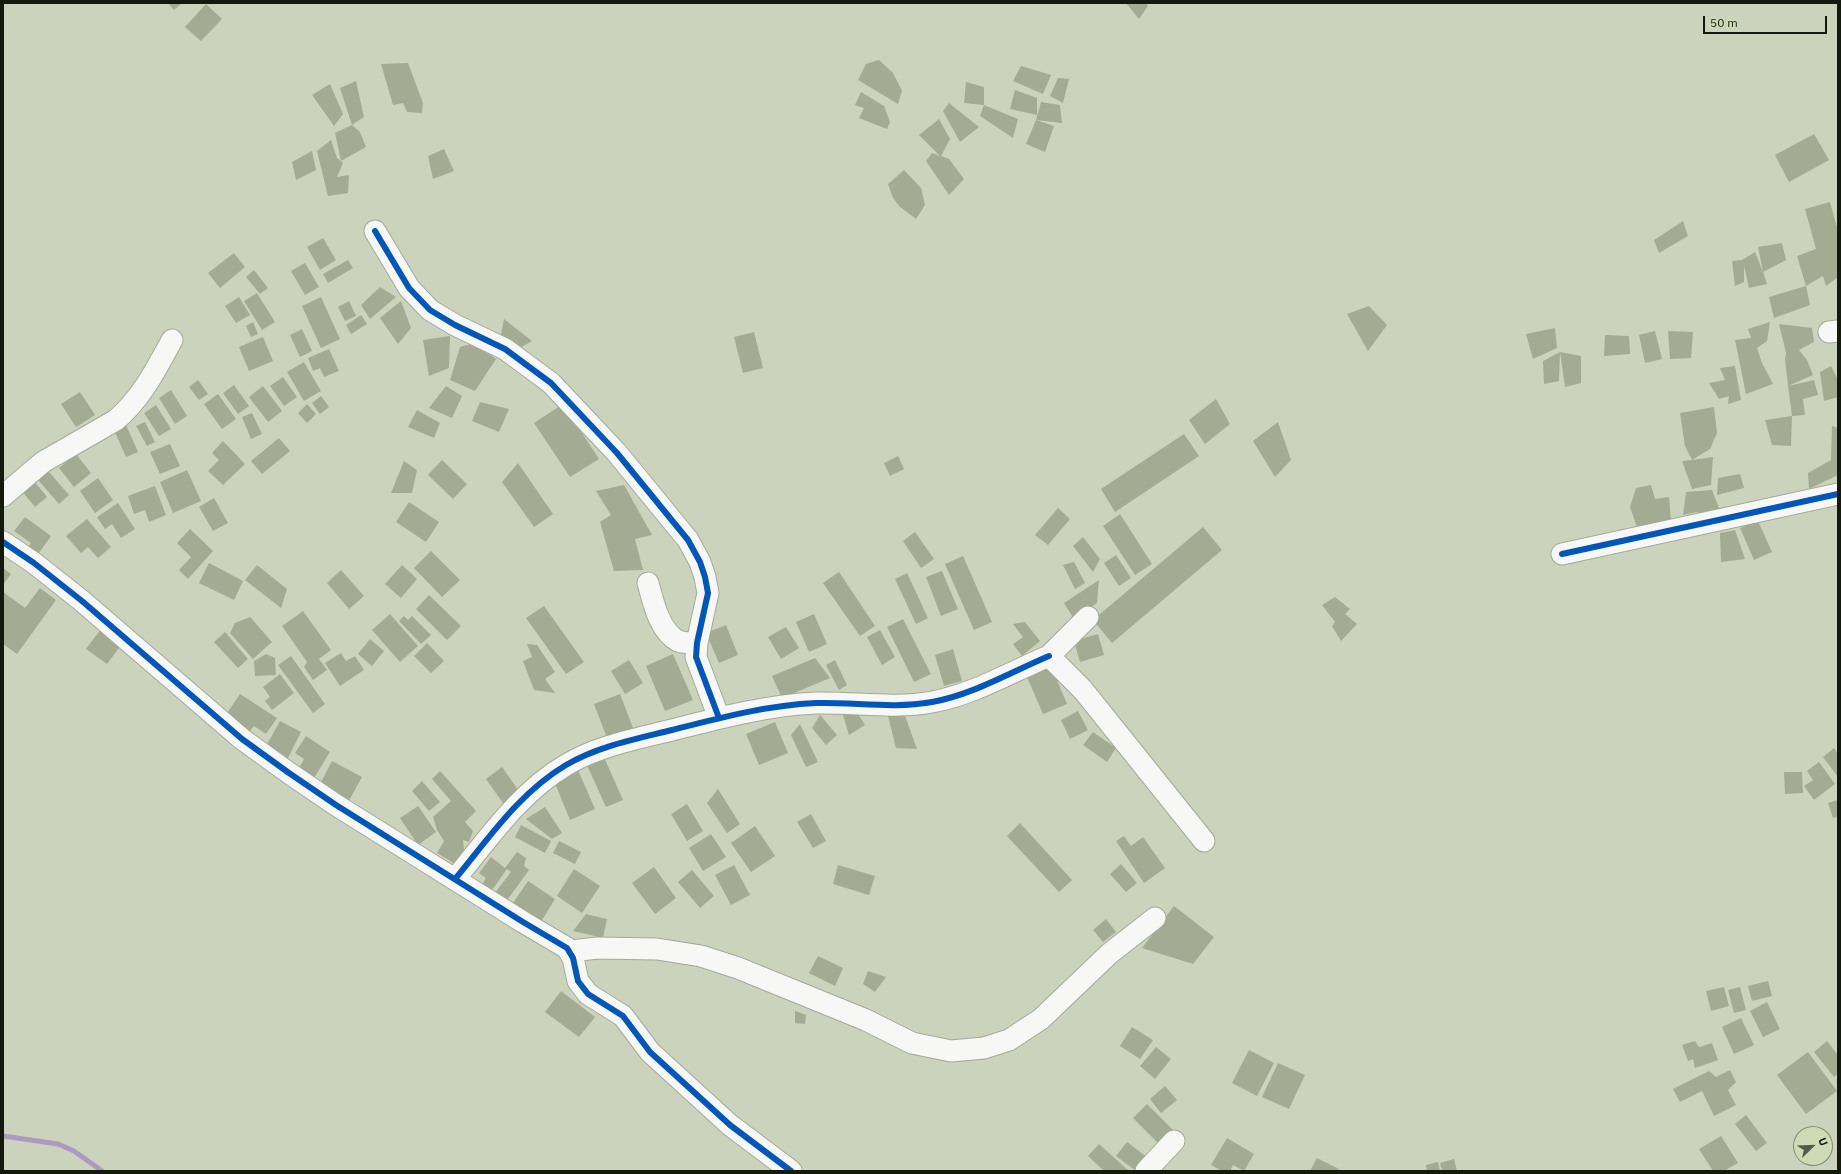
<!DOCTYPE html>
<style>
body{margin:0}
#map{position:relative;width:1841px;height:1174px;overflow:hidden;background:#cbd3bd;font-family:"IBM Plex Sans",sans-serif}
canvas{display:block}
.frame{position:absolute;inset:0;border:4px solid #14190b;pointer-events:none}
.north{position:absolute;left:1793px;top:1126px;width:40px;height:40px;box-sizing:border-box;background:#cedbb5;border:1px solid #848d71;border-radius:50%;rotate:67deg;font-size:11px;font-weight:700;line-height:16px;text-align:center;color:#14190b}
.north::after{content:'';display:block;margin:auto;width:14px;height:18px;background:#545a49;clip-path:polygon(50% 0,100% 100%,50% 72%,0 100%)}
.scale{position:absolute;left:1703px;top:16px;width:124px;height:18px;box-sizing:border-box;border:2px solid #14190b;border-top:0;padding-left:5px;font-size:12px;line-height:14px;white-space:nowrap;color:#14190b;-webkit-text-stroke:3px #cedbb5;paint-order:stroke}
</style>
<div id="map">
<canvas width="1841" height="1174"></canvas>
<div class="frame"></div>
<div class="north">U</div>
<div class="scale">50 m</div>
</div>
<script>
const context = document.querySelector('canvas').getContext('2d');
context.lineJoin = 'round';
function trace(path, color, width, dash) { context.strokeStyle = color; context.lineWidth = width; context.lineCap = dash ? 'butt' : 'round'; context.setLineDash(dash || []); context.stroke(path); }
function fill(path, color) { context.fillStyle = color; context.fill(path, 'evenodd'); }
const stream = new Path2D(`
 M3,1136L58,1144L74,1151L102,1171`);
const building = new Path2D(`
 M168,3H182L174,10Z
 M1126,3H1146L1148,6L1139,19Z
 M206,4L222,19L201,41L185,27Z
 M879,60L893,73L902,91L898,104L858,80L866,64Z
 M408,63L423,103L422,113L407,112L403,103L393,105L381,64Z
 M1021,66L1051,75L1043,94L1013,81Z
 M1058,78L1069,79L1063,103L1050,96Z
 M356,81L364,117L352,125L340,88Z
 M966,82L984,87V105L964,103Z
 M330,84L343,114L334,126L312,95Z
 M1015,90L1037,98V115L1010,109Z
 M861,92L884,106L890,122L887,129L859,118L864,108L855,105Z
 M1041,102L1060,105L1062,123L1036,120Z
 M949,103L979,127L960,142L943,111Z
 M984,105L1018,119L1013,138L980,116Z
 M939,119L950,139L941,156L949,159L964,179L949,195L926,161L932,153L940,156L919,135Z
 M1036,120L1054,126L1045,152L1026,144Z
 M352,125L360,132L366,147L341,161L335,133Z
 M1814,134L1829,160L1789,182L1775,155Z
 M331,140L337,158L343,163L337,177L349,175L348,193L328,196L317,151Z
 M444,149L454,171L433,179L428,156Z
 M312,151L316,170L296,180L292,162Z
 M904,170L921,188L925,205L916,219L900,207L893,198L888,184Z
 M1830,202L1838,231V277L1826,286L1823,276L1806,286L1797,256L1816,249L1805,209Z
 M1683,221L1688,236L1659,253L1654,240Z
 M323,238L336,260L320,270L307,247Z
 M1782,243L1786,260L1763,272L1767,284L1749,288L1744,266V282L1735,286L1732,261L1742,260L1755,252L1763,272L1758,247Z
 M234,253L245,267L220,288L208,273Z
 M348,260L353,268L328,283L323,274Z
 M305,263L319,287L305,295L291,271Z
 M254,270L268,288L260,294L246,277Z
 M1806,286L1810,305L1774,318L1769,297Z
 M380,287L396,297L370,319L361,305Z
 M257,293L275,322L262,330L244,301Z
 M239,297L250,315L236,323L225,306Z
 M321,297L340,339L321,348L302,306Z
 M349,301L356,316L345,321L338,307Z
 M401,301L411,328L398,344L380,318Z
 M1369,306L1387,325L1368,351L1347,314Z
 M361,315L367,324L351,334L346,325Z
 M504,319L532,341L520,348L500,340Z
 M253,322L258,334L251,337L246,326Z
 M1770,322L1767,341L1757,348L1762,363L1773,384L1746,394L1735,340L1751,338L1748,329Z
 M1779,324L1812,328L1814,342L1799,350L1807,360L1813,375L1788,386L1814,380L1818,395L1803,399L1805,415L1792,416L1791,446L1772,445L1765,420L1792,416L1788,386L1785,359L1786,353Z
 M1555,328L1557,348L1533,359L1526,334Z
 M302,329L312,351L300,357L290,335Z
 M1655,331L1662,359L1645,363L1639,335Z
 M1668,331L1693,332L1691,358L1670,359Z
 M754,332L763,368L743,373L734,337Z
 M1605,335L1629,336L1630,354L1604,356Z
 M450,336L449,368L429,376L423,340Z
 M263,337L273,361L249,371L239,347Z
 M475,343L496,359L475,391L450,380L460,347Z
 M329,349L339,371L324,377L320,368L313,371L308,358Z
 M1560,352L1559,381L1544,384L1543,361Z
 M1560,352L1581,356V383L1565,387Z
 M304,362L321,391L304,401L287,372Z
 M1735,366L1741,400L1728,404L1729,396L1719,399L1709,383L1725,380L1720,368Z
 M1831,366L1837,378H1838V397L1824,401L1820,372Z
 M283,377L297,397L284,406L270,386Z
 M198,380L208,394L199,400L189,387Z
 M234,385L249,406L238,414L223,393Z
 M263,386L282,411L268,422L249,397Z
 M446,386L462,396L452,418L429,408Z
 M171,390L187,416L175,424L159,398Z
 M80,392L95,415L76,427L61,404Z
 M218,394L236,419L222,429L204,404Z
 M321,396L329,407L320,414L312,403Z
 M1216,399L1230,424L1205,444L1189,420Z
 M480,402L509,409L499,432L472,421Z
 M307,404L316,414L307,423L298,413Z
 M563,404L599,459L570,477L534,423Z
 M156,405L171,429L159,436L144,413Z
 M1714,407L1717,433L1710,449L1692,460L1713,457L1711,485L1692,489L1682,461L1692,460L1685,446L1680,413Z
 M417,410L440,423L434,438L408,427Z
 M252,413L262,434L251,439L242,417Z
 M145,422L155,442L147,446L136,426Z
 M1278,422L1291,460L1275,477L1253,441Z
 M126,425L138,452L126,457L114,430Z
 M1832,426L1838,428V475L1809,489L1808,473L1831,460Z
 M1184,434L1199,456L1115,512L1101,489Z
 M279,438L290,451L262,474L251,461Z
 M223,441L245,464L223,485L208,471L219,460L212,453Z
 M170,444L180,466L160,474L150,452Z
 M76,454L91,473L74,487L59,468Z
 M898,456L904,469L890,476L884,463Z
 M442,460L467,484L453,499L428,475Z
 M404,461L417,470L412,493H391Z
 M518,463L553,514L534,527L502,482Z
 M43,465L69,495L59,504L33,474Z
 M187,470L201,501L173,513L160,482Z
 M1740,474L1744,488L1717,495L1718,478Z
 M98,478L113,500L95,513L80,491Z
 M33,480L47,497L35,507L21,490Z
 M624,485L652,535L635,539L643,570L614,571L600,522L611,515L596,491Z
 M1651,485L1655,499L1669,497L1671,521L1638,530L1630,507L1636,488Z
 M155,486L166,515L149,522L145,510L134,514L128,496Z
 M1712,490L1719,508L1709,515L1696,512L1683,515L1686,492Z
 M214,498L228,523L213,531L199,507Z
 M409,502L439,522L426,542L396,522Z
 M118,503L135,529L121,538L112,524L105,529L97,517Z
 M1058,508L1070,519L1048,545L1035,535Z
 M1120,514L1152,564L1135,575L1103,526Z
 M25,517L51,536L34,560L24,553L31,543L14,531Z
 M87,519L111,547L98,558L88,547L81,553L66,536Z
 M1758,521L1772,552L1754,560L1740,528Z
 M1203,527L1222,550L1112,643L1093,620Z
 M190,529L213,551L188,579L179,570L191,557L177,543Z
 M1735,530L1745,559L1721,562L1720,533Z
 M915,532L934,559L921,568L903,541Z
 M1083,537L1100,559L1093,572L1073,546Z
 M431,551L460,580L442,597L414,568Z
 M1116,555L1131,578L1119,586L1104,563Z
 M963,556L992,622L974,630L945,564Z
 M1074,562L1085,583L1075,589L1063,565Z
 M209,563L243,581L234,600L199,583Z
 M257,565L287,589L281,608L245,580Z
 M402,565L417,579L401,598L385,584Z
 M3,568L11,574L3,585Z
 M341,570L364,596L349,609L327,583Z
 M942,571L958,609L941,616L926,577Z
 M839,572L875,626L860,636L823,583Z
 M907,573L928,618L916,624L895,579Z
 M1099,580L1097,603L1074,619L1064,603Z
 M40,588L56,600L17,654L3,644V592L25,608Z
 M429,595L461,626L447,640L416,609Z
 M1335,597L1350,609L1345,614L1357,624L1341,641L1332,626L1335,622L1322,605Z
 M544,606L584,662L566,674L526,618Z
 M303,611L331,650L319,659L327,670L313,680L304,667L307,662L282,626Z
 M390,614L418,646L400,662L372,630Z
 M814,614L827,644L809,652L796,622Z
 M404,616L408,620L412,616L431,635L421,644L399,621Z
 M250,617L272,642L253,659L230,633L235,623Z
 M903,619L931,674L914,682L887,627Z
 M1025,622L1040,641L1022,656L1013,644L1023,637L1013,624Z
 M726,625L738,655L719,663L706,633Z
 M786,627L799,648L781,659L768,637Z
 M101,629L122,644L107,664L86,649Z
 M880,630L895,657L882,665L867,637Z
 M225,632L248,659L238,668L214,642Z
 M1098,634L1104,655L1080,662L1074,641Z
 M370,639L384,651L372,666L358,654Z
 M427,643L444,661L431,673L414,656Z
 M527,644L537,645L555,672L545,679L555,693L534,690L523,661L532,657Z
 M953,649L962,681L944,686L935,655Z
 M341,653L346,661L355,656L364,670L340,686L325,663Z
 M266,654L275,658L276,675L255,676L254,661Z
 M673,654L693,700L665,711L646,666Z
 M291,656L325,704L313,713L278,665Z
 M815,658L830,678L782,698L772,676Z
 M629,660L643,683L625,694L611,671Z
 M835,660L847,685L839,690L826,665Z
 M1051,666L1067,704L1043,714L1027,677Z
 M280,674L294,693L272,710L265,701L270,697L263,687Z
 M240,694L277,718L266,734L254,726L247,735L223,719Z
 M620,694L633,728L607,738L594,704Z
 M886,708L904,713L917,749L896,748Z
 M856,711L865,725L849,735L843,715Z
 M1078,711L1088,730L1070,739L1061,720Z
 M820,715L837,735L826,745L812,728Z
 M280,721L301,732L287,760L265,748Z
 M775,722L788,753L759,765L746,734Z
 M800,724L818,762L806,767L791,735Z
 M1093,732L1116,748L1107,762L1083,745Z
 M306,736L330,752L314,778L299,768L304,759L295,753Z
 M1834,748L1838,754V777L1823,757Z
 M603,755L623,800L606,807L586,763Z
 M332,761L362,777L347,804L318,788Z
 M1819,762L1835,784L1814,800L1804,786L1813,780L1807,771Z
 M502,767L521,794L505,806L486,779Z
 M578,770L595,809L570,820L554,781Z
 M440,771L476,811L465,822L473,831L469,842L463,840L464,850L455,864L437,853L444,841L437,830L433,817L451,801L432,779Z
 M1784,772H1802L1803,793L1785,794Z
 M422,781L440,802L429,811L412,791Z
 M718,789L740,824L727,833L707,803Z
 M1838,800V816L1833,818L1828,803Z
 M687,804L703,831L687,841L671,814Z
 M418,806L436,832L418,845L400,818Z
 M545,807L562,833L552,839L526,819Z
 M811,814L826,841L813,848L797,822Z
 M1020,823L1072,880L1059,892L1007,836Z
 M521,825L551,841L545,853L515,837Z
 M755,826L775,856L751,872L731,843Z
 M711,834L726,857L703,871L689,848Z
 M1124,836L1131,846L1143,837L1165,868L1144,883L1116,841Z
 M559,841L581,852L575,864L553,853Z
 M517,852L526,858L524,866L529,870L505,903L494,894L511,872L507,869L490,893L481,886L486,878L479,873L491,857L505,868Z
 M1121,864L1137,883L1126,892L1110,874Z
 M734,865L750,895L731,905L715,875Z
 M838,865L875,876L869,895L833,884Z
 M654,867L676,898L655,914L632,883Z
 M574,869L600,886L582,913L557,896Z
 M692,870L714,896L700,908L678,882Z
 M528,881L555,899L539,925L525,911L513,903Z
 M1174,906L1214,937L1193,964L1142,948Z
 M586,914L607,919L603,938L573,931Z
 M1106,919L1116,932L1103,942L1093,930Z
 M818,956L843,968L835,986L809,973Z
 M868,971L886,977L875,992L863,984Z
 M1768,981L1772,996L1752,1001L1748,986Z
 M1724,987L1729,1006L1711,1011L1706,991Z
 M1740,987L1746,1010L1734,1013L1728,990Z
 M561,991L595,1017L579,1037L545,1012Z
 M1767,1002L1780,1029L1763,1037L1750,1011Z
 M795,1011L806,1015L805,1024L795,1023Z
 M1741,1018L1754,1045L1734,1054L1722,1027Z
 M1132,1027L1153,1040L1140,1059L1120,1046Z
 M1695,1041L1699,1047L1712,1043L1718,1060L1695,1068L1693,1059L1688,1061L1682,1045Z
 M1827,1041L1838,1055V1074L1834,1077L1814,1052Z
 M1156,1047L1171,1059L1155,1079L1140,1066Z
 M1249,1050L1274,1063L1257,1096L1232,1083Z
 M1808,1052L1837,1091L1806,1114L1777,1075Z
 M1278,1063L1305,1075L1289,1109L1262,1097Z
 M1730,1070L1736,1082L1728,1090L1736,1105L1714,1116L1702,1091L1680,1102L1673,1089L1709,1071L1716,1077Z
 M1165,1086L1177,1100L1161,1113L1150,1099Z
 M1147,1104L1174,1131L1160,1145L1133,1118Z
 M1746,1115L1767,1143L1756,1151L1735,1124Z
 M1721,1136L1738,1163L1724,1171H1713L1699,1149Z
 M1227,1138L1254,1154L1244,1171L1233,1165L1230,1171H1222L1211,1165Z
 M1127,1142L1148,1158L1136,1171L1116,1156Z
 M1099,1144L1129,1171H1104L1088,1156Z
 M1317,1158L1339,1169L1338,1171H1310Z
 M1454,1159L1457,1171H1442L1440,1163Z
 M1438,1162L1440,1171H1427L1426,1165Z`);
const minor = new Path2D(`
 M375,231L409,288L430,310L455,325L505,349L551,383L617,453L688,540L700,562L705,577L708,593L697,643L696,657L719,718
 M1829,332L1838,331
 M3,496L43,462L116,420C142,398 156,369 172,340
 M3,542L34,563L82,601L242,739L289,773L336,805L523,922L567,948L573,958L578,981L588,994L623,1016L650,1052L730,1125L791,1171
 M1562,554L1838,494
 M648,583C653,601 659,631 678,641C683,643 691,643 697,643
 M1088,617L1049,656L1083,690L1204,841
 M455,879C489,838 519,793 566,765C598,746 636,739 672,730C719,718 768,705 816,703C855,702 893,709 932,702C972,695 1011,672 1049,656
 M571,951L598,948L657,949L701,956L738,968L866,1020L912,1043L951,1051L984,1048L1009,1040L1041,1019L1109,954L1155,918
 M1146,1171L1174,1141`);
const cycleway = new Path2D(`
 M375,231L409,288L430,310L455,325L505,349L551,383L617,453L688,540L700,562L705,577L708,593L697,643L696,657L719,718
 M3,542L34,563L82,601L242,739L289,773L336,805L523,922L567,948L573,958L578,981L588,994L623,1016L650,1052L730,1125L791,1171
 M1562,554L1838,494
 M455,879C489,838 519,793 566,765C598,746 636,739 672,730C719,718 768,705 816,703C855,702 893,709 932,702C972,695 1011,672 1049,656`);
trace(stream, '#ac9ac3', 5);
fill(building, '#a3ab93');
trace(minor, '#a4aa99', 23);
trace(minor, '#f7f8f5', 21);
trace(cycleway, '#0057b8', 6);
</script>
